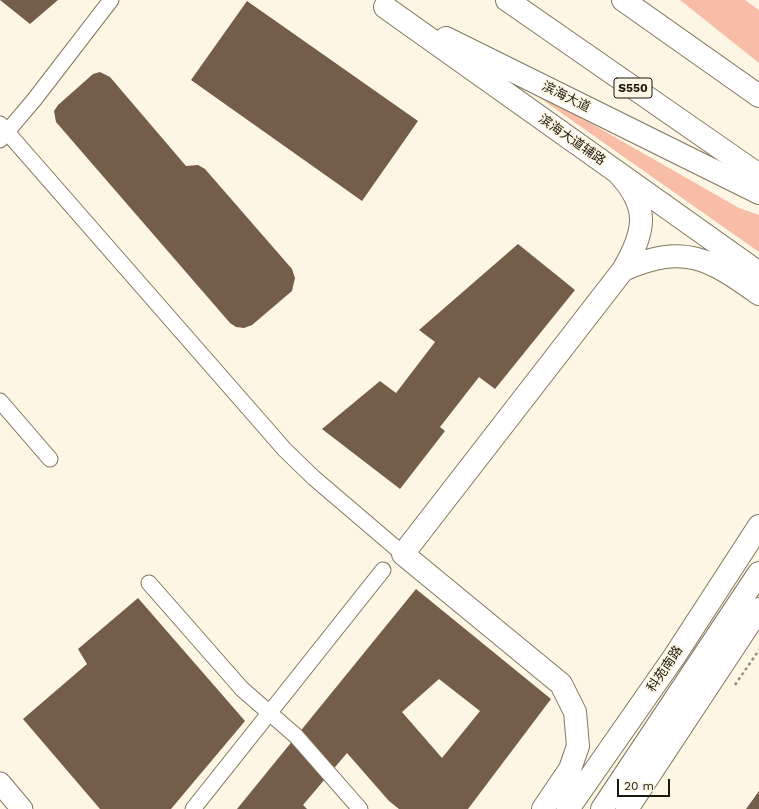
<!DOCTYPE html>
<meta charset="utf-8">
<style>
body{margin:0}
#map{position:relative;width:759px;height:809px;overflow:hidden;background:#fdf6e4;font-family:"Work Sans",sans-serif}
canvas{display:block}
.scale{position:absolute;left:617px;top:779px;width:53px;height:18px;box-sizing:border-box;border:2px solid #1c170d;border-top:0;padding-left:5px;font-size:12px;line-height:14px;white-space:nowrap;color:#1c170d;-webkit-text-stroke:3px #fdf6e4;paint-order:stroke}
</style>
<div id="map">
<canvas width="759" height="809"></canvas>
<div class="scale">20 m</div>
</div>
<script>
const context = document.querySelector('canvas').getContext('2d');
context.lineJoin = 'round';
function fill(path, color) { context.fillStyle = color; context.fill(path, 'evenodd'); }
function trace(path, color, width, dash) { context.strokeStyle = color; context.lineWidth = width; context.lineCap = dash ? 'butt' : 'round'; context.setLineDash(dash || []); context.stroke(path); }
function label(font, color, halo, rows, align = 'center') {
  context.font = font + ' "Work Sans","Noto Sans SC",sans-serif'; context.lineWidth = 4; context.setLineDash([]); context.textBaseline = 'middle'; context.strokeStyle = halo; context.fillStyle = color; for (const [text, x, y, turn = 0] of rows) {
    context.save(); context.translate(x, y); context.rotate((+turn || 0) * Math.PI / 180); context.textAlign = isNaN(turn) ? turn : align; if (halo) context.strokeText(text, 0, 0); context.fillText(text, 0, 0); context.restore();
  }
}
const green = new Path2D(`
 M680,0H745L759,10V63Z
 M513,79L739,208L759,215V252Z`);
const building = new Path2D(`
 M0,0H58L30,24Z
 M247,1L418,121L362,201L191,80Z
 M100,72L110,77L186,166L198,165L205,169L292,269L295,278L292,291L252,325L244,328L236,327L230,323L56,122L54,111L58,105L93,74Z
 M518,244L575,290L495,389L479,377L440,427L445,431L400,489L322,429L380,381L396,393L435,342L419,330Z
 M416,589L551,699L468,809H399L389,801L347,753L303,805L307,809H237ZM439,679L480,711L442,758L402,712Z
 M138,598L245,721L171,809H100L23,719L87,664L78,649Z
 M759,791V809H746Z`);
const path = new Path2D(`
 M735,685L759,650`);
const minor = new Path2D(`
 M0,124L285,450L314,478L403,554
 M0,140L34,100L111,0
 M0,401L50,459
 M149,583L242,689L296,736L360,809
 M193,809L383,570`);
const secondary = new Path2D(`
 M0,783L22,809`);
const primary = new Path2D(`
 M385,7L759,273
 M446,38L759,193
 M623,270C683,243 709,258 759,294
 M543,809L570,769L578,746L575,712L561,684L403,554L623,270C646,231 650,206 617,172
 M568,809L674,657L759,526
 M602,809L759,573
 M627,809L759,609`);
const trunk = new Path2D(`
 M507,0L759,175
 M623,0L759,96`);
const shields = [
 [633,88,38]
];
const shieldNames = [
 ["S550",633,88]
];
const streetNames = [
 ["滨海大道",566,97,26],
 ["滨海大道辅路",572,140,35],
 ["科苑南路",665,669,-56]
];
fill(green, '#f7bda7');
fill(building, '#745e49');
trace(minor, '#82775c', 17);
trace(secondary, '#82775c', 23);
trace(primary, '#82775c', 24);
trace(trunk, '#82775c', 24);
trace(path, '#958f81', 2.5, [3, 3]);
trace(minor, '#fff', 15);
trace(secondary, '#fff', 21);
trace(primary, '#fff', 22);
trace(trunk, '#fff', 22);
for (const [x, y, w] of shields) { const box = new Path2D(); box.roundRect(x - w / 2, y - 10, w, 20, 3); context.fillStyle = '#fdf6e4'; context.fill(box); trace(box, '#1c170d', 1); }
label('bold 12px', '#1c170d', null, shieldNames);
label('13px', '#1c170d', '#fdf6e4', streetNames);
</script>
